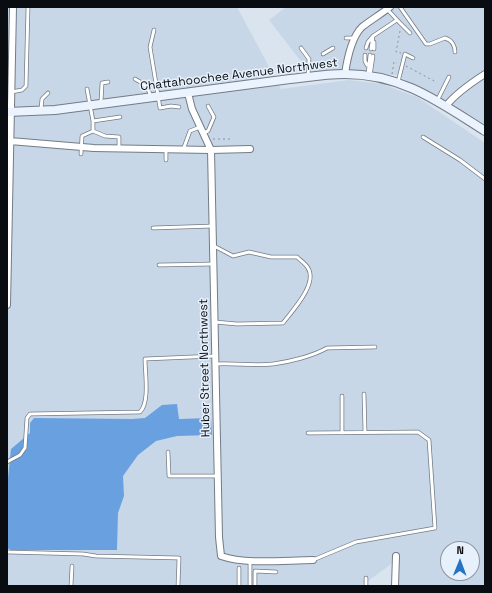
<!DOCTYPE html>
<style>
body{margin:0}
#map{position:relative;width:492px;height:593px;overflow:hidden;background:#dae4ef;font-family:"Space Grotesk",sans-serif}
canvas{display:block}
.frame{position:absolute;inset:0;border:8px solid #090c10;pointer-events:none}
.north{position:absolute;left:440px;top:541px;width:40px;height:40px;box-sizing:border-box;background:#e7f1fc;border:1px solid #8e959e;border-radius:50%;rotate:1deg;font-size:11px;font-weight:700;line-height:16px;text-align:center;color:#090c10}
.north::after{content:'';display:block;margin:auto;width:14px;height:18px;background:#2573c3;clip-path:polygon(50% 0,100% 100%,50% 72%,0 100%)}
</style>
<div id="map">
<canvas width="492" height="593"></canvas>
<div class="frame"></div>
<div class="north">N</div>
</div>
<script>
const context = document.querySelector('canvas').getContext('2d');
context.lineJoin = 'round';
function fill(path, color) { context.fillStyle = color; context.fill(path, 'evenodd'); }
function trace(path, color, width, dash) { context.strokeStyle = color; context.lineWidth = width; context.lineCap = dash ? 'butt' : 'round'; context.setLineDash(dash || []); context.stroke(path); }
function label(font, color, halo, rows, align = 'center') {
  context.font = font + ' "Space Grotesk",sans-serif'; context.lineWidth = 3; context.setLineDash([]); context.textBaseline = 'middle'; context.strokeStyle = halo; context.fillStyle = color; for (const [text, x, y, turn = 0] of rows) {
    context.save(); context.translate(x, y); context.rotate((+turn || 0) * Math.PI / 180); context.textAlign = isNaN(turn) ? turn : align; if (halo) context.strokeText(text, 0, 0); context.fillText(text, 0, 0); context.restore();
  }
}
const built = new Path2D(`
 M7,7H237L281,89L349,80L382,84L417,97L485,143V586H396L397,560L361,586H7ZM448,549H472V573H448Z
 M286,7H484L485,9V131L397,75L334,74L313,77L269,20Z`);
const forest = new Path2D(`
 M177,404L179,419L211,418L212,435L177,436L156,441L138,455L123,476L124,496L118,513L117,550H11L7,548L8,478L11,449L30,433V423L34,418L132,419L145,418L162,405Z`);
const path = new Path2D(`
 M400,31L396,52L401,53
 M406,66L436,82
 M392,74L394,62L397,63
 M213,139H232`);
const lane = new Path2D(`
 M400,7L426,44H430L445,38C452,40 455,46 455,52
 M387,9L400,23L410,33
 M154,30L150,47L160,108L171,106L179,107
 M346,38H354
 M374,42V49
 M301,48L309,59L308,76
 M366,48L368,42L373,36
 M371,49L373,36L397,20
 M323,54L333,48
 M365,55V61L367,65
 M368,75L370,55
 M370,76L373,56
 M135,79C143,83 148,87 151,96
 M398,82L405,54L413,58
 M11,92L22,90L26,86L28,7
 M437,101L449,77
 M101,102L102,83L108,82
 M41,109L42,99L48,93
 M93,121L120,117
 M93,131L105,136L119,137V148
 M203,133L208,131L214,117L208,106
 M423,137L460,160L485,179
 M183,150L190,131L200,127
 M81,154L82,136L93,131V121L87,89
 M166,160V149
 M153,228L213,226
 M214,246L233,256L249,252L271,257H297C300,260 306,264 308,268C318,284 292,311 283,323L237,324L215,322
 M159,265L214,264
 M216,364C235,363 254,366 273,364C289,362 313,356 327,348L375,347
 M364,394L365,432
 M342,396V433
 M308,433L418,432L429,440L435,528L356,542L313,560
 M168,452L169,476H218
 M7,462L20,455L25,448L27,418L30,414L140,412C150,402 145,373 145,359L215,356
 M7,552L83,554L96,556L179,558L178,586
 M71,586L72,566
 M239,586V568
 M250,586V561
 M255,586V571L276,572
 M366,586V578`);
const street = new Path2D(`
 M345,74C347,60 351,38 362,27C371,20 381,14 390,7
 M188,93L192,109L211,150L219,537L221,556C247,565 286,560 313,560
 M446,106C456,93 471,83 485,74
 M10,141L94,148L211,150L250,149
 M7,305L13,7
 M395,586L396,556`);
const secondary = new Path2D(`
 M7,112L55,110L290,79C308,77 326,74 345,74C402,74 439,102 485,131`);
const streetNames = [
 ["Chattahoochee Avenue Northwest",239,75,-7],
 ["Huber Street Northwest",205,368,-91]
];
fill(built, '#c8d7e8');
fill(forest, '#69a0df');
trace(lane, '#737c86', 4.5);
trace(street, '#737c86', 8);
trace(secondary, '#737c86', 10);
trace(path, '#8a929a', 1, [2, 3]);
trace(lane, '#fff', 3);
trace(street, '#fff', 6);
trace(secondary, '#ebf4fe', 8);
label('12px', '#090c10', '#e7f1fc', streetNames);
</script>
